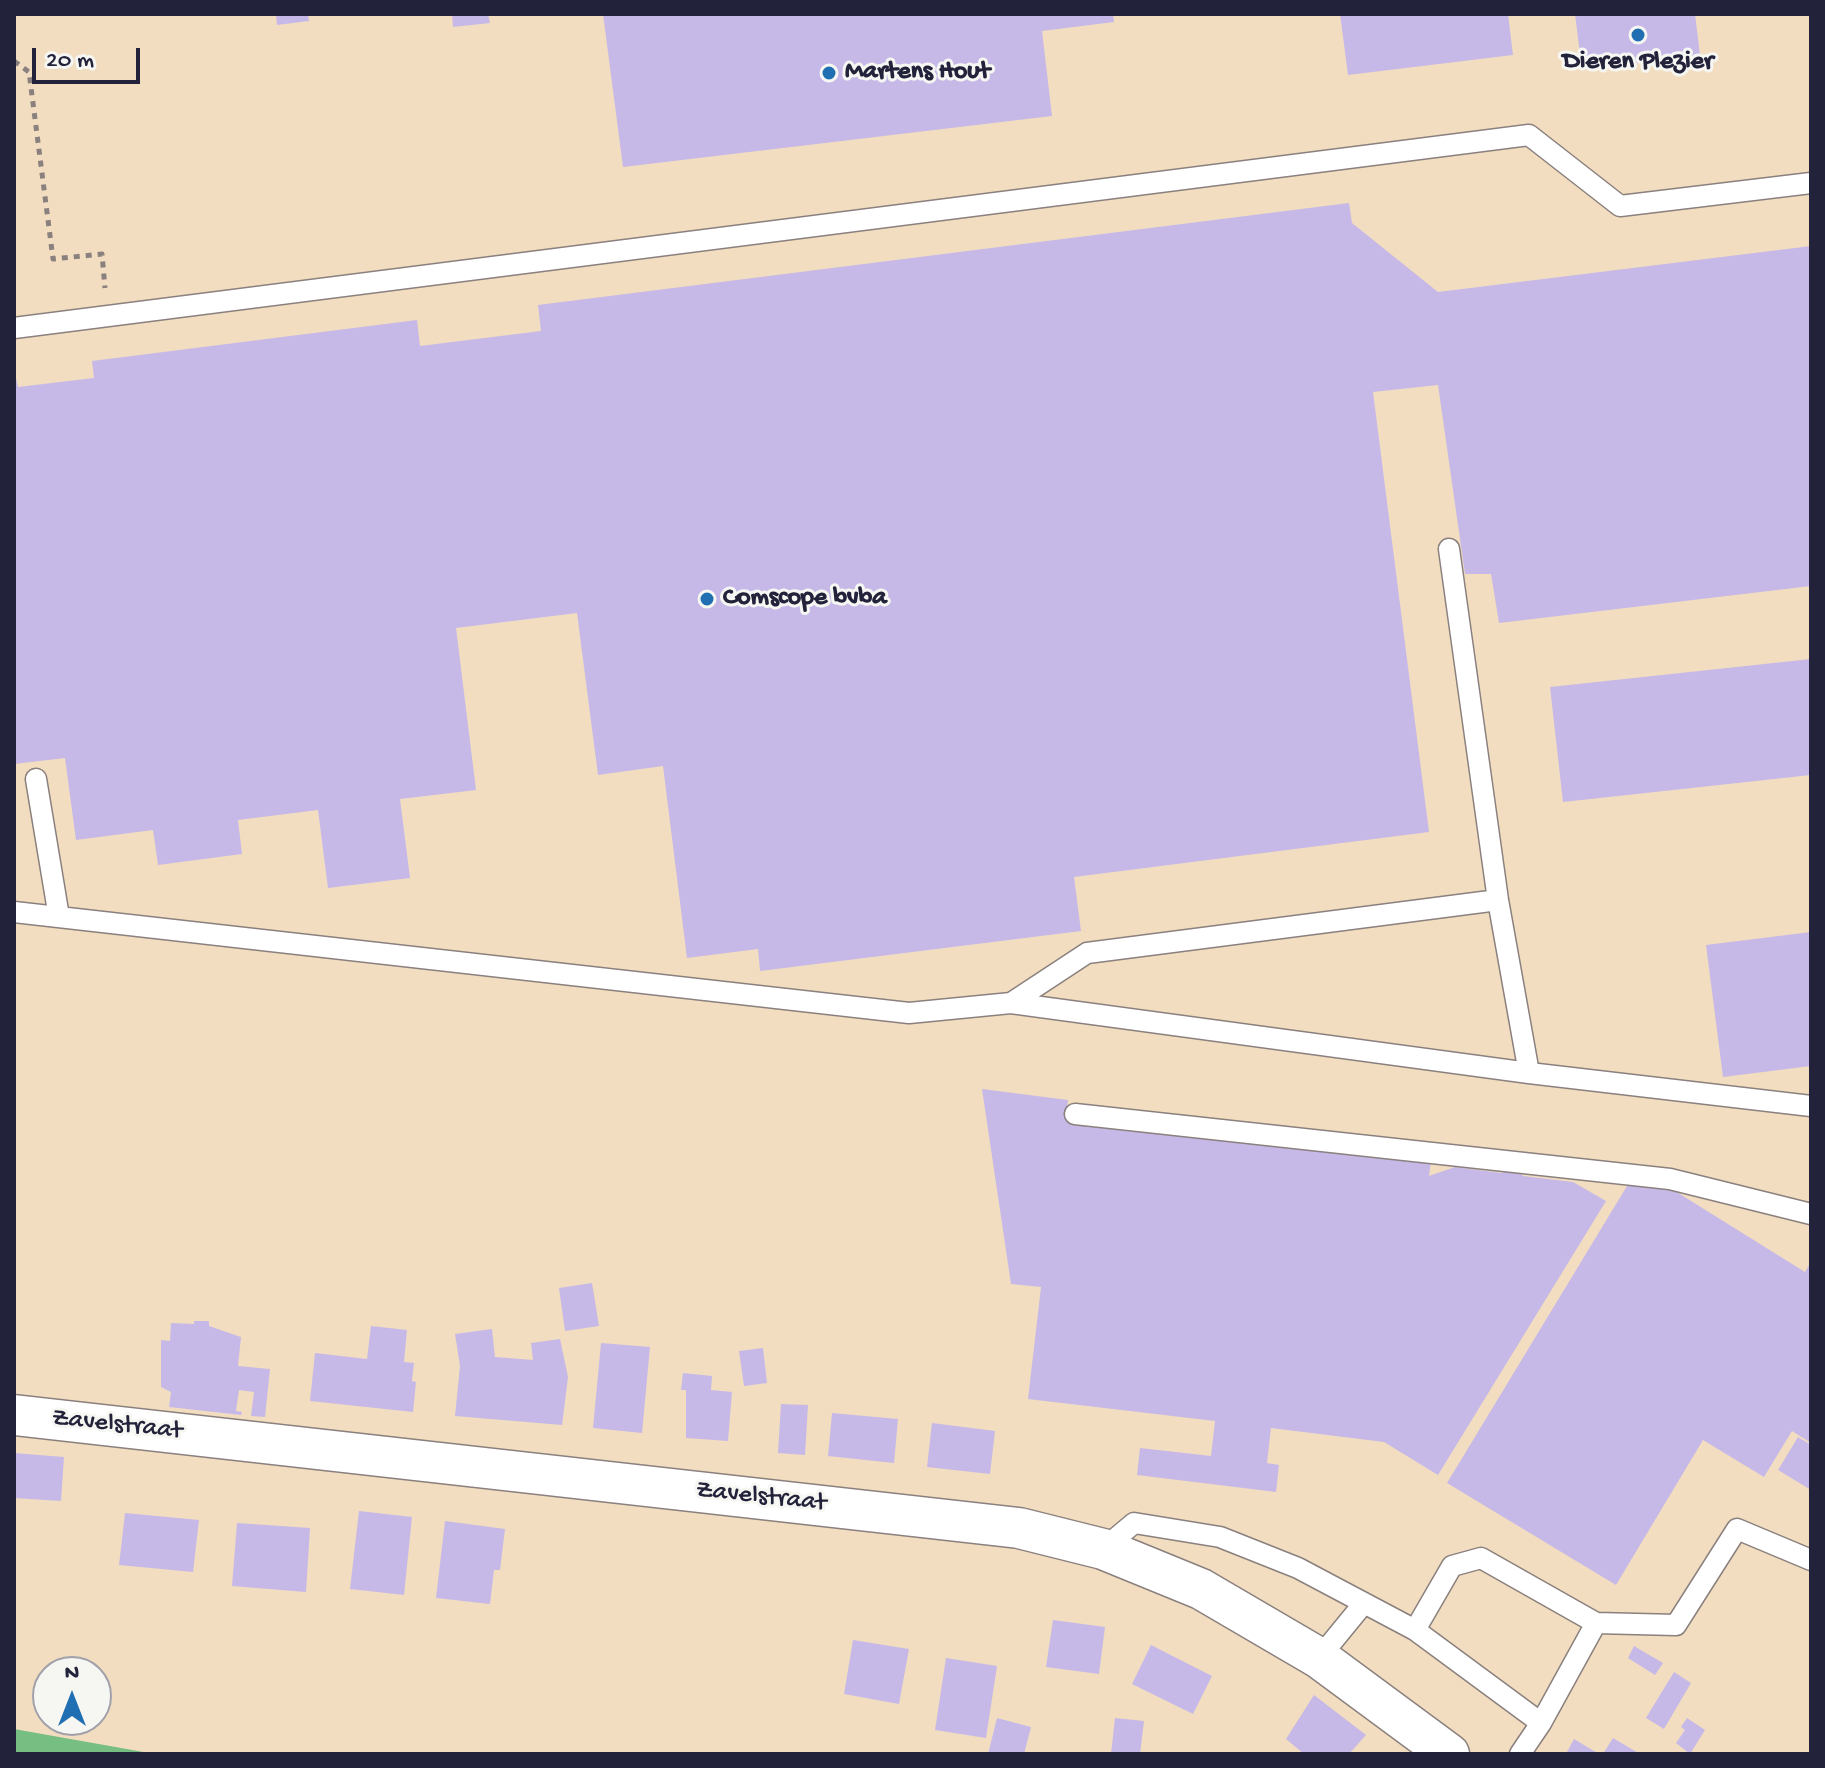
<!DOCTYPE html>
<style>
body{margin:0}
#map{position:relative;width:1825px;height:1768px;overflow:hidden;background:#f2ddc0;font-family:"Gochi Hand",sans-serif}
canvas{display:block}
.frame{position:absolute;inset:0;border:16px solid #22223b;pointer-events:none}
.north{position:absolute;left:32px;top:1656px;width:80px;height:80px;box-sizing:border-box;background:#f6f6f2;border:2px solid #a1a1a9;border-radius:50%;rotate:0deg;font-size:22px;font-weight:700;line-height:32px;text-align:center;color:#22223b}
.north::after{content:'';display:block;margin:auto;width:28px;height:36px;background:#1f6fb2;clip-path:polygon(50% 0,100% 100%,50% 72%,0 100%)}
.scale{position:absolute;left:32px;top:48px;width:108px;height:36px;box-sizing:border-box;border:4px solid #22223b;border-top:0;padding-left:10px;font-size:24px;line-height:28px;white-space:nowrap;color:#22223b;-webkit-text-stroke:6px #f6f6f2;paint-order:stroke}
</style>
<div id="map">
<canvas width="1825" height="1768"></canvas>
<div class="frame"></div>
<div class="north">N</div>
<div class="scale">20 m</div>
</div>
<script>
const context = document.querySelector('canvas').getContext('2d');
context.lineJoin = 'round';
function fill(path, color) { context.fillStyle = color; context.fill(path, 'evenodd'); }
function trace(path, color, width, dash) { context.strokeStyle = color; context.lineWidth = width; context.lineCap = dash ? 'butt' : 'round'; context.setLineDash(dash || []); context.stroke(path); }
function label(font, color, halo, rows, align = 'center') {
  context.font = font + ' "Gochi Hand",sans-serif'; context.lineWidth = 6; context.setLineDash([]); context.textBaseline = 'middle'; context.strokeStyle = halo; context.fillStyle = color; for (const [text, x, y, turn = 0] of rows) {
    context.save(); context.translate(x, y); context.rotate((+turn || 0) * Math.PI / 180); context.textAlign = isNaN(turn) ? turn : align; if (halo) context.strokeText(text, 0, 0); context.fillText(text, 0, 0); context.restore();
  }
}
const forest = new Path2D(`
 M14,1729L155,1754H14Z`);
const building = new Path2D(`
 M276,14H308L309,21L277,25Z
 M452,14H488L490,23L453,27Z
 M603,14H1113L1114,22L1042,31L1052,116L623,167Z
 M1340,14H1508L1513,55L1348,75Z
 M1575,14H1695L1700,55L1582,70Z
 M1349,203L1352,223L1438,292L1811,246V586L1499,623L1491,574H1465L1438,385L1373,392L1429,832L1074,877L1081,931L760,971L758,949L687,958L663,766L598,775L577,613L456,628L476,790L400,799L410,878L328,888L318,810L238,820L242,854L158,865L153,830L76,840L65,758L14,764V369L18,387L94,378L92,361L417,320L420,346L541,331L538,305Z
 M1811,659V775L1563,802L1550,687Z
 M1811,932V1066L1723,1077L1706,945Z
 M982,1089L1068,1100L1066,1118L1431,1160L1429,1176L1455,1167L1502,1173L1508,1169L1518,1170L1523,1176L1573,1182L1606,1201L1438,1475L1384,1442L1271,1428L1267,1463L1279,1465L1276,1492L1137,1475L1140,1448L1211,1456L1215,1421L1028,1399L1041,1287L1011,1284Z
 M1627,1186H1667L1805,1272L1811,1262V1443L1792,1431L1764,1477L1703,1440L1616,1585L1447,1483Z
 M592,1283L599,1326L565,1331L559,1288Z
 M194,1321H209V1326L241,1337L238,1366L270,1369L265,1417L251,1416L254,1392L239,1390L236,1411L242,1412L241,1415L169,1407L171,1392L161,1387V1340L170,1341L171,1323L194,1324Z
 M371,1326L407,1330L404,1362L414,1363L412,1381L416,1382L413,1412L310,1401L315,1353L367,1359Z
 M492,1329L495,1357L533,1360L531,1343L560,1339L568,1377L562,1425L455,1416L460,1366L455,1334Z
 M601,1343L650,1347L642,1433L593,1428Z
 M763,1348L767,1383L744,1386L739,1351Z
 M683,1373L712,1376L711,1390L732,1392L728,1441L686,1438V1390H681Z
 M781,1404L808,1405L805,1455L778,1453Z
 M832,1413L898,1419L894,1463L828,1456Z
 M932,1423L995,1431L990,1474L927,1467Z
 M1798,1437L1811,1445V1490L1778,1470Z
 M14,1453L64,1457L61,1501L14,1498Z
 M359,1511L412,1517L404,1595L350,1589Z
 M125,1513L199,1520L193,1572L119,1565Z
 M445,1521L505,1529L500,1570H494L490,1604L436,1598Z
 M237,1523L310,1528L306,1592L232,1586Z
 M1053,1620L1105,1627L1099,1674L1046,1667Z
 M853,1640L909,1649L899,1704L844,1694Z
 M1151,1645L1212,1676L1193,1714L1132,1684Z
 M1634,1646L1663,1663L1655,1675L1628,1658Z
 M946,1658L997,1666L986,1738L935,1730Z
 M1674,1672L1691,1683L1664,1729L1646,1718Z
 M1314,1695L1366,1735L1349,1754H1304L1286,1739Z
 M997,1718L1031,1727L1024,1754H988Z
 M1115,1718L1144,1721L1140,1754H1111Z
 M1687,1718L1705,1730L1690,1754L1676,1743L1685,1730L1681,1727Z
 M1613,1738L1640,1754H1603Z
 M1574,1739L1599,1754H1566Z`);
const path = new Path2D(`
 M14,61L29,72L53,259L102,254L105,288`);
const lane = new Path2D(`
 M14,328L1529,135L1620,206L1811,183
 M1449,549L1498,900L1529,1073
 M36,779L59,917
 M14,912L909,1013L1011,1003L1529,1073L1811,1106
 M1011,1003L1087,953L1498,900
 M1075,1114L1670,1179L1811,1214
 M1103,1549L1134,1523L1220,1537L1298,1568L1415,1630
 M1319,1658L1364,1603
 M1541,1723L1415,1630L1452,1566L1481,1558L1596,1623
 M1520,1754L1541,1723L1596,1623L1676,1625L1737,1529L1811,1560`);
const street = new Path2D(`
 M14,1415L1019,1528L1103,1549L1201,1589L1319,1658L1449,1754`);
const markers = [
 [1638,35,8,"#1f6fb2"],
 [829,73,8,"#1f6fb2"],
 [707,599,8,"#1f6fb2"]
];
const poiNames = [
 ["Dieren Plezier",1638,63,"center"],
 ["Martens Hout",845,73],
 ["Comscope bvba",723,599]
];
const streetNames = [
 ["Zavelstraat",117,1426,6],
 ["Zavelstraat",761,1498,6]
];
fill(forest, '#77be83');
fill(building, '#c6b9e8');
trace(lane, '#8a807e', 23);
trace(street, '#8a807e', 43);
trace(path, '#8a807e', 5, [6, 6]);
trace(lane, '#fff', 20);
trace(street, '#fff', 40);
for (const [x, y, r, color] of markers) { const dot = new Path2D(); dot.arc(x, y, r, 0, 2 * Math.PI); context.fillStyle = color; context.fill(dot); trace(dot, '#f6f6f2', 3); }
label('bold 26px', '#22223b', '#f6f6f2', poiNames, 'left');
label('26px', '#22223b', '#f6f6f2', streetNames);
</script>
